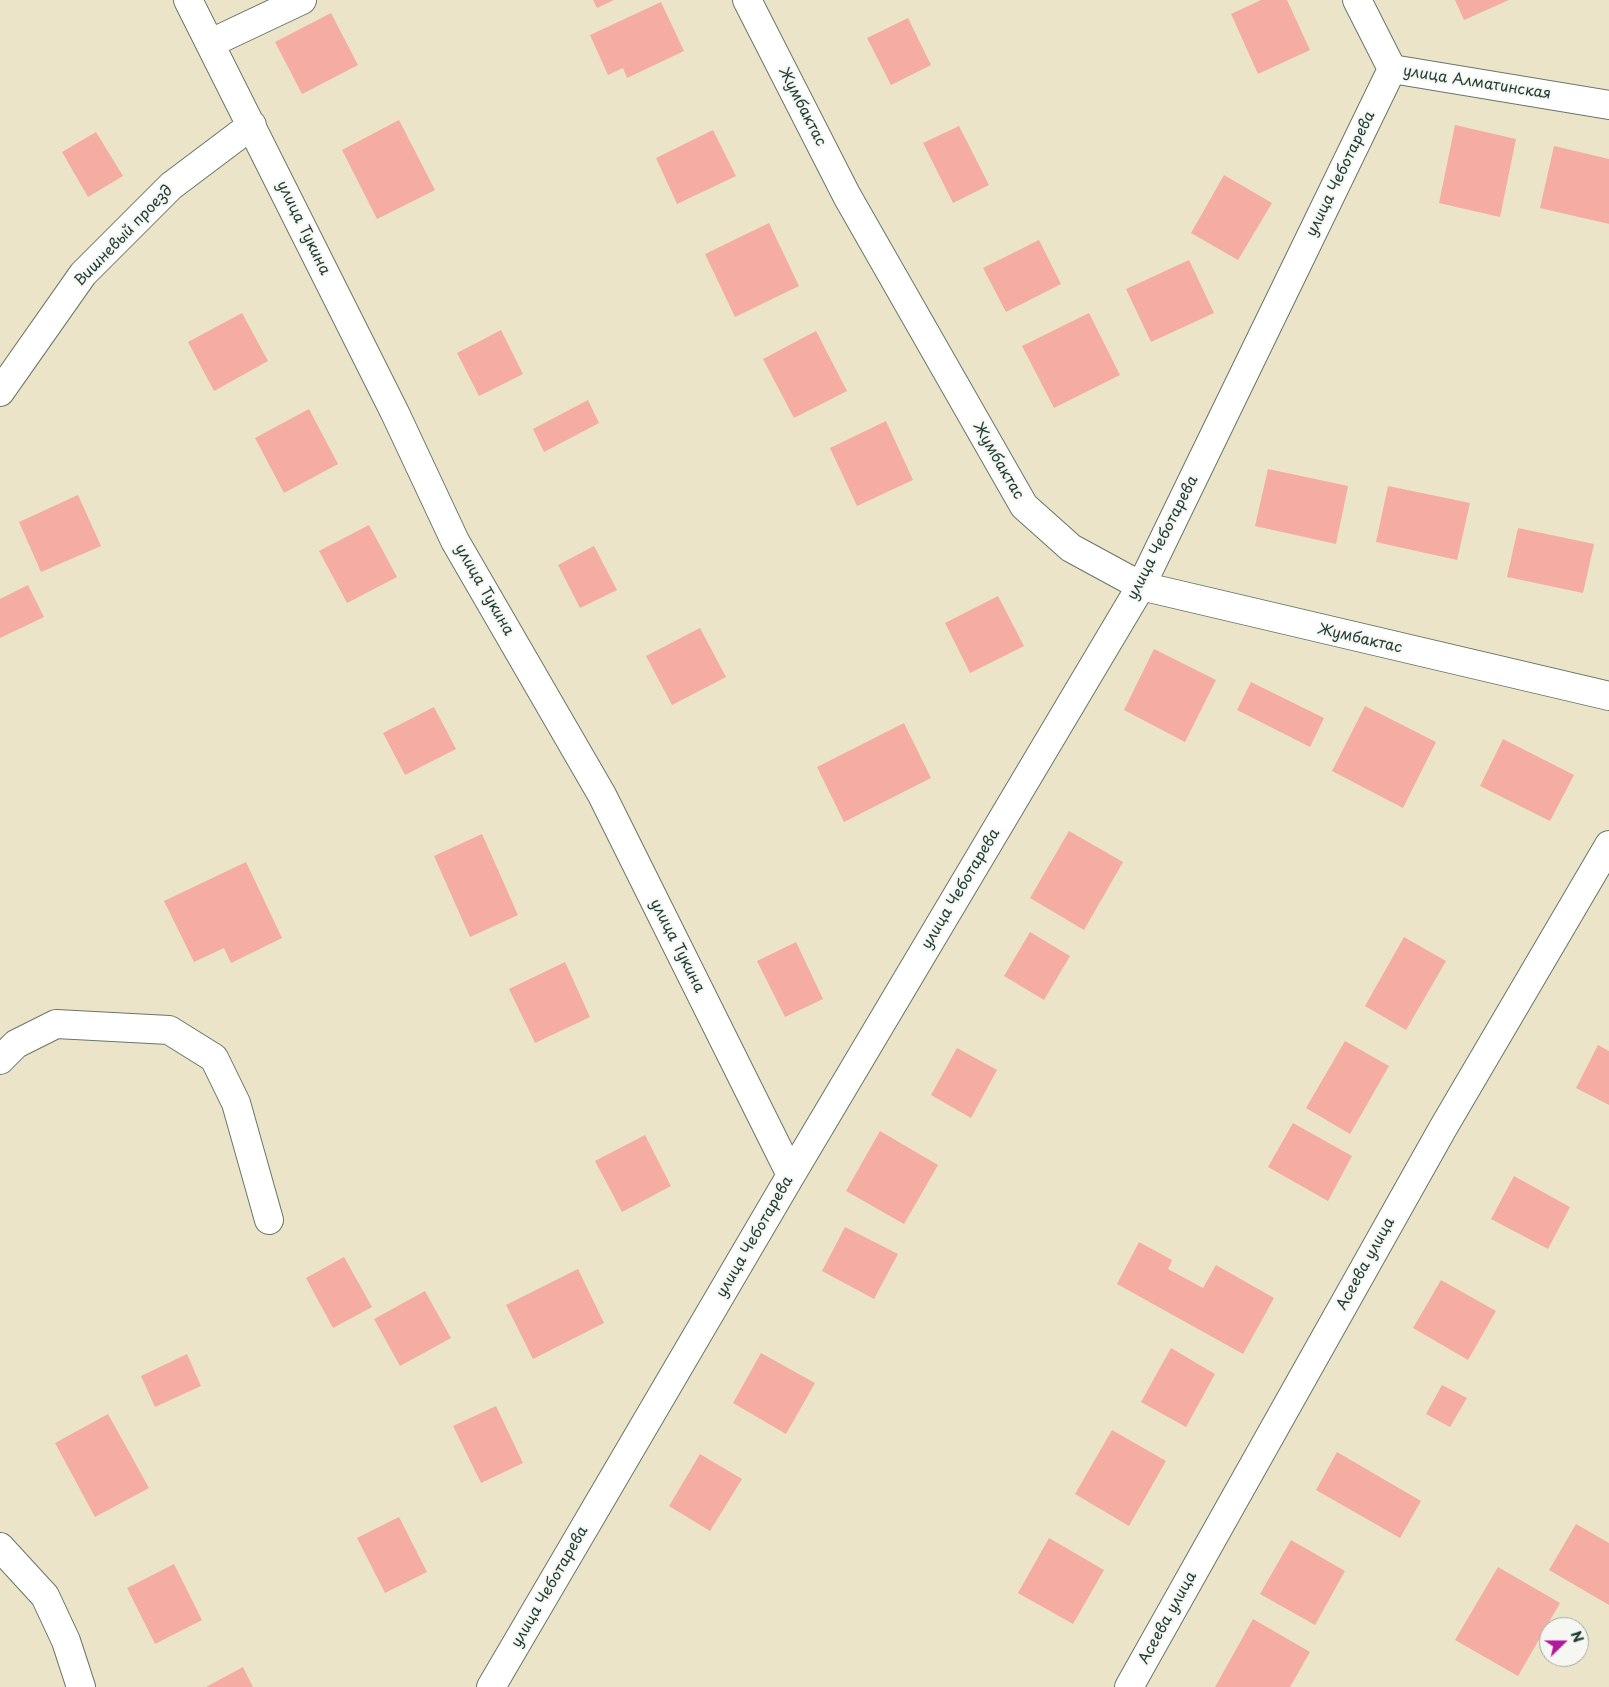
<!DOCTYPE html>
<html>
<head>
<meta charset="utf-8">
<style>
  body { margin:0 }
  #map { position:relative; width:1609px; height:1687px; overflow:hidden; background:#ece4c8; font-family:"Playpen Sans",sans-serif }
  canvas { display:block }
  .north { position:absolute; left:1539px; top:1617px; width:50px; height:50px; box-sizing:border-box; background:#f6f6f2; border:1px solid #a0aca6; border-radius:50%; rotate:68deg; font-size:14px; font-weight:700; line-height:20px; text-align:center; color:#1f3d34 }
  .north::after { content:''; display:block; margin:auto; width:18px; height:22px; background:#b5179e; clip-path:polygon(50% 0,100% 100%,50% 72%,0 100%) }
</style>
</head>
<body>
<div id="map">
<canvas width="1609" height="1687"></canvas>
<div class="north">N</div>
</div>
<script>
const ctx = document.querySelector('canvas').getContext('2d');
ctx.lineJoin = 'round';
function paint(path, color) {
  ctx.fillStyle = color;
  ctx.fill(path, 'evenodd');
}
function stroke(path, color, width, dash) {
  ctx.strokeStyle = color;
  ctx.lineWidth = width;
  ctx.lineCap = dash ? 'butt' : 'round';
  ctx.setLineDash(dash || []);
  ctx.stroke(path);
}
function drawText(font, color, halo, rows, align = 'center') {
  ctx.font = font + ' "Playpen Sans",sans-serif';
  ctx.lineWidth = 4;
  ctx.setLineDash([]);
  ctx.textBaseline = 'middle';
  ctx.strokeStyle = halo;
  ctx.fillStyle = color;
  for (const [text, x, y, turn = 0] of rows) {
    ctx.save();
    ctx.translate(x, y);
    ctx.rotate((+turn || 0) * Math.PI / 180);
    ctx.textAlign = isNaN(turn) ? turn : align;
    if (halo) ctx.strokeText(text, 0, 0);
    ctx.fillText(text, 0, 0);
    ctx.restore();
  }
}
paint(new Path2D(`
  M 593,0 L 614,0 L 597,8 Z
  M 1261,0 L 1287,0 L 1310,50 L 1258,74 L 1231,14 Z
  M 1455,0 L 1509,0 L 1464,20 Z
  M 661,2 L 684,51 L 627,78 L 623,68 L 608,75 L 590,35 Z
  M 331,13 L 358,65 L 302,94 L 275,42 Z
  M 908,18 L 931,65 L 891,85 L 867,38 Z
  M 399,120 L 435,190 L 377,219 L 342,150 Z
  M 1455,125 L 1516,139 L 1500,217 L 1439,203 Z
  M 959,126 L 989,185 L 953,203 L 923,143 Z
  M 713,130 L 736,176 L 677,204 L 656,158 Z
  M 96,132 L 123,176 L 88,197 L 62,152 Z
  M 1554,146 L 1609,159 L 1609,224 L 1540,208 Z
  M 1224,175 L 1272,203 L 1238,260 L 1191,233 Z
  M 769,223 L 799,286 L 735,317 L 705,254 Z
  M 1039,240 L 1061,284 L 1006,312 L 983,268 Z
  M 1189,260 L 1214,313 L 1151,342 L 1126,289 Z
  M 242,313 L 268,361 L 214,391 L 188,342 Z
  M 1089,313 L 1120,375 L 1054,408 L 1022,346 Z
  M 501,330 L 523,374 L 479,396 L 457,353 Z
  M 816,331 L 847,391 L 794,418 L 763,359 Z
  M 588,400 L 599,423 L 544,452 L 533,429 Z
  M 309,409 L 338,464 L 284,493 L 255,438 Z
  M 886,421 L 913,480 L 857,506 L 830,448 Z
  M 1268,469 L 1348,486 L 1336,544 L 1255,526 Z
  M 1388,486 L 1470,503 L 1457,560 L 1376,542 Z
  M 78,495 L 101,546 L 41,572 L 19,522 Z
  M 369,525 L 397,577 L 347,603 L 319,551 Z
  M 1518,528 L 1594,544 L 1583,593 L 1507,577 Z
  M 594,546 L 617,590 L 580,608 L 558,565 Z
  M 28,585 L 44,617 L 0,638 L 0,599 Z
  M 998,596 L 1024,646 L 970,673 L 945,623 Z
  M 700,628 L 726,677 L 672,705 L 646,656 Z
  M 1154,649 L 1216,680 L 1185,742 L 1124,710 Z
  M 1251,682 L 1324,718 L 1310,747 L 1237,710 Z
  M 1365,706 L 1436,742 L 1403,808 L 1332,771 Z
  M 434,707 L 456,749 L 405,775 L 383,733 Z
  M 904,723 L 931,778 L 844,822 L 817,767 Z
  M 1503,739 L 1574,775 L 1550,821 L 1480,786 Z
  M 1069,831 L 1123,862 L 1084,930 L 1030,898 Z
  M 482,834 L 518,915 L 470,937 L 434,856 Z
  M 246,862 L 282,938 L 231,963 L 224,948 L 194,962 L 164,901 Z
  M 1030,932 L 1070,956 L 1044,1000 L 1004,976 Z
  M 1404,937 L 1446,961 L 1406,1030 L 1365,1006 Z
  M 796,942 L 823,999 L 785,1017 L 757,961 Z
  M 565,962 L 590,1017 L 535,1043 L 509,989 Z
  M 1345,1041 L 1389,1066 L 1350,1134 L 1306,1108 Z
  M 1598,1045 L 1609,1051 L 1609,1105 L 1576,1088 Z
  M 957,1048 L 997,1070 L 971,1118 L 931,1095 Z
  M 1293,1123 L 1352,1156 L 1328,1201 L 1268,1167 Z
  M 880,1131 L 938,1165 L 904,1224 L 846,1191 Z
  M 645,1135 L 671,1186 L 622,1212 L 595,1161 Z
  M 1514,1176 L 1570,1207 L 1548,1249 L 1491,1219 Z
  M 845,1227 L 898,1254 L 874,1299 L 822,1271 Z
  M 1139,1242 L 1172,1260 L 1168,1269 L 1203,1288 L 1216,1265 L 1274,1298 L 1243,1354 L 1117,1284 Z
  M 344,1257 L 372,1307 L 333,1328 L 306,1278 Z
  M 578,1269 L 604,1323 L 533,1359 L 506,1305 Z
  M 1441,1280 L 1496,1311 L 1468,1360 L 1413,1328 Z
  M 425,1291 L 451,1338 L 400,1366 L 374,1319 Z
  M 1171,1348 L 1215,1374 L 1186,1427 L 1141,1402 Z
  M 761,1353 L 815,1383 L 786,1434 L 733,1403 Z
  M 187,1354 L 201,1386 L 155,1407 L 141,1376 Z
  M 1442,1385 L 1467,1398 L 1450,1427 L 1426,1414 Z
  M 496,1406 L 523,1463 L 481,1483 L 453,1426 Z
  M 108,1414 L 149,1488 L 95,1517 L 55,1443 Z
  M 1112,1430 L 1166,1461 L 1129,1526 L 1075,1494 Z
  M 1337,1452 L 1421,1501 L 1400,1538 L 1316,1490 Z
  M 700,1454 L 742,1479 L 710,1531 L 669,1506 Z
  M 399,1517 L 427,1572 L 385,1593 L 357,1538 Z
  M 1576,1524 L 1609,1543 L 1609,1605 L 1549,1570 Z
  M 1049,1538 L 1104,1570 L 1073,1624 L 1018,1593 Z
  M 1291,1540 L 1345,1571 L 1315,1625 L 1260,1594 Z
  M 174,1564 L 202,1620 L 155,1644 L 127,1588 Z
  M 1498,1567 L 1560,1603 L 1518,1676 L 1455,1640 Z
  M 1253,1619 L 1310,1652 L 1290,1687 L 1215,1687 Z
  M 243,1667 L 253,1687 L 206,1687 Z`), '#f5ada3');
const minor = new Path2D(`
  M 188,0 L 395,413 L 455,541 L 602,795 L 791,1175
  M 747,0 L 847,196 L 1024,506 L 1071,548 L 1141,586 L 1609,696
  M 1357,0 L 1392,69 L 1609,105
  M 211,43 L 302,0
  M 0,392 L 83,274 L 171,186 L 252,125
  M 0,1060 L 16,1044 L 56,1024 L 169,1030 L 214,1058 L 236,1103 L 269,1220
  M 0,1547 L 45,1596 L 66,1641 L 81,1687
  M 491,1687 L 791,1175 L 1141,586 L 1392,69
  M 1129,1687 L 1443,1128 L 1609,845`);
stroke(minor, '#677768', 30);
stroke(minor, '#fff', 28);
drawText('15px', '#1f3d34', '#f6f6f2', [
  ["улица Алматинская",1477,83,9],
  ["Жумбактас",802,107,63],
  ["улица Чеботарева",1341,174,-64],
  ["улица Тукина",303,228,64],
  ["Вишневый проезд",124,236,-46],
  ["Жумбактас",998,461,60],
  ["улица Чеботарева",1163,538,-63],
  ["улица Тукина",484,590,60],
  ["Жумбактас",1360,639,13],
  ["улица Чеботарева",961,889,-59],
  ["улица Тукина",677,946,63],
  ["улица Чеботарева",755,1237,-60],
  ["Асеева улица",1366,1264,-61],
  ["улица Чеботарева",550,1587,-60],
  ["Асеева улица",1168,1618,-61]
]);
</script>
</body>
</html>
